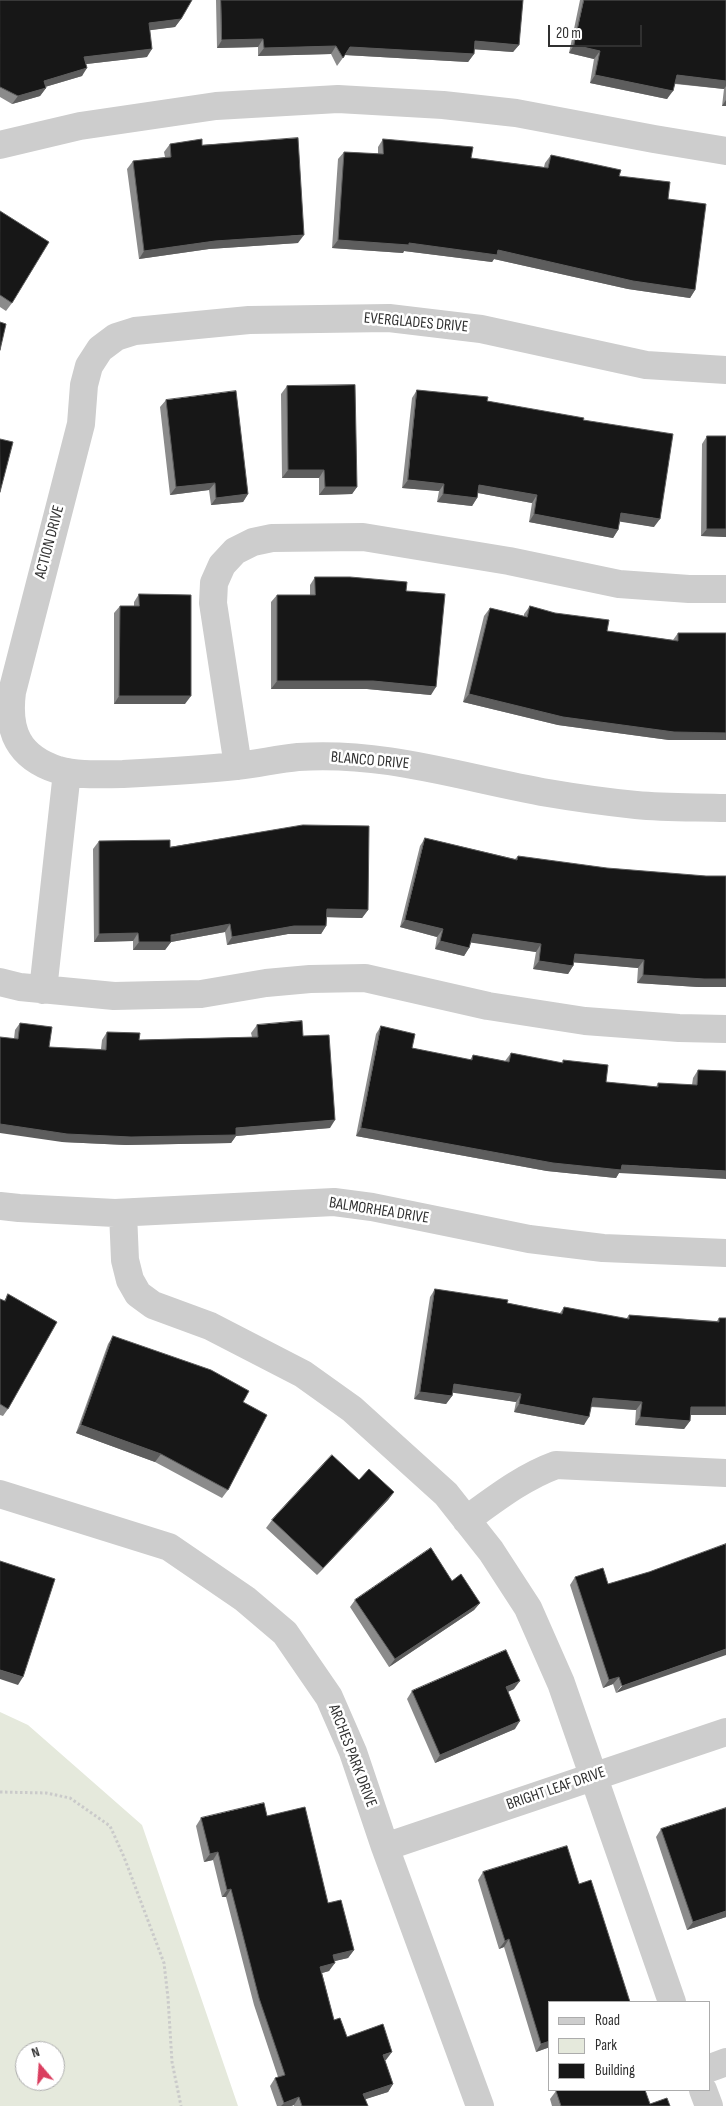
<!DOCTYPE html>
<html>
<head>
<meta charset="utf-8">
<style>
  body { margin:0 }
  #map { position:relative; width:726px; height:2106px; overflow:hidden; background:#fff; font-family:"Sofia Sans Condensed",sans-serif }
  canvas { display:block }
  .legend { position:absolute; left:548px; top:2001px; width:162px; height:90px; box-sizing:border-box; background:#fff; border:1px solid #acacac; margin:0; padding:6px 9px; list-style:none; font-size:15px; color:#303030 }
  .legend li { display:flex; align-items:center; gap:10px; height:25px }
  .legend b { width:25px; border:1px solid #acacac }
  .north { position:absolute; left:15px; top:2041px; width:50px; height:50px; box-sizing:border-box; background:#fff; border:1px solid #acacac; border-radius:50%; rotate:342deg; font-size:14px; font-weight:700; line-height:20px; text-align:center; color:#303030 }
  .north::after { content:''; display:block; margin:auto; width:18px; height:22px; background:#da3f60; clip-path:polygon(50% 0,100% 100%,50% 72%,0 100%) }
  .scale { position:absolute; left:548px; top:25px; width:94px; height:22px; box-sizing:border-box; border:2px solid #303030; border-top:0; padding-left:6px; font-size:15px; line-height:18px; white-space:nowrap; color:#303030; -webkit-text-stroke:4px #fff; paint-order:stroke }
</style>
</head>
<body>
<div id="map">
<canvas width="726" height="2106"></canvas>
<ul class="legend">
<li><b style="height:6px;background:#cdcdcd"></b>Road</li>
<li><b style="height:14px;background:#e5e9dc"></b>Park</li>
<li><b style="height:14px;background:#171717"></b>Building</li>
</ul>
<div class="north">N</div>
<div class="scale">20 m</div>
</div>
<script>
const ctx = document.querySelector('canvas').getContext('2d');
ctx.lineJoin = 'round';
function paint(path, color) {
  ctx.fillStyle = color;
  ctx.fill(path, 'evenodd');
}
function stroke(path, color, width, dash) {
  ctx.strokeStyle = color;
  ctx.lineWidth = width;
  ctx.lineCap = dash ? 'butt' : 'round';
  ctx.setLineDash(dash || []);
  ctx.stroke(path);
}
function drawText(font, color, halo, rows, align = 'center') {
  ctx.font = font + ' "Sofia Sans Condensed",sans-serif';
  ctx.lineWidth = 5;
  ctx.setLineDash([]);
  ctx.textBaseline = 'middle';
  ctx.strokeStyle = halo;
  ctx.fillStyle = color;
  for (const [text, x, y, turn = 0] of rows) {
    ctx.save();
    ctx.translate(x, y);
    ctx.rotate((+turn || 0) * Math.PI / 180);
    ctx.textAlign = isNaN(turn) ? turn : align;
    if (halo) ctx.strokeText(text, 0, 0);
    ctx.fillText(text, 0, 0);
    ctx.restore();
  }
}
paint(new Path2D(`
  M 0,1712 L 28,1725 L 142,1825 L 238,2106 L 0,2106 ZM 25,2051 L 55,2051 L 55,2081 L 25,2081 Z`), '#e5e9dc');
stroke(new Path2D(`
  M 0,1792 L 46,1793 L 70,1798 L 110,1826 L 124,1857 L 164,1963 L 168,1998 L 172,2062 L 181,2106`), '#cacaca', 3, [2.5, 2.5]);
stroke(new Path2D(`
  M 0,145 L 80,126 L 216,106 L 338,99 L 443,105 L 516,113 L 654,139 L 726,151
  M 726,370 L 646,365 L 481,329 L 389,318 L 249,320 L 135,331 L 116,337 L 100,349 L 89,366 L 84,385 L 81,424 L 12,692 C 7,731 18,757 58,770 C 78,776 103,774 123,774 C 161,772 199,770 236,766 C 257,764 277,759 298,757 C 386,751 463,778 548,793 C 577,798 607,802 636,805 C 666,808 696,807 726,808
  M 238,766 L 213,603 L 214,583 L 222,565 L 235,551 L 253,542 L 272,538 L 363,537 L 509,561 L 619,584 L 689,589 L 726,589
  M 0,982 L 20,987 L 114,996 L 201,994 L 266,983 L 310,979 L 365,978 L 488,1006 L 585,1021 L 679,1028 L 726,1029
  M 43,990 L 67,772
  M 0,1206 L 19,1208 L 115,1213 L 334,1202 L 372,1207 L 529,1239 L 603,1248 L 726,1253
  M 123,1213 L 125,1260 L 130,1280 L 138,1294 L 153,1305 L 210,1326 L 303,1374 L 352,1409 L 446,1494 L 491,1551 L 528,1608 L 561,1683 L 672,2002
  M 0,1494 L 169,1547 L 245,1599 L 285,1633 L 329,1697 L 353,1752 L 385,1847 L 480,2106
  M 466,1520 C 495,1499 523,1477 556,1465 L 726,1473
  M 385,1847 L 726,1732
  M 710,2068 L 726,2062
  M 703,2090 L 709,2106`), '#cdcdcd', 28);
paint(new Path2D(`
  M 0,0 L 181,19 L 175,27 L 150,30 L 147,57 L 86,64 L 82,76 L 45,87 L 46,88 L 40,96 L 12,104 L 0,97 Z
  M 216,0 L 523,0 L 519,45 L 513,52 L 474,49 L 474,54 L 468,62 L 345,55 L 337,66 L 331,54 L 258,56 L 258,47 L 217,48 Z
  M 580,0 L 726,0 L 726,106 L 722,106 L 724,89 L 675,84 L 667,99 L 590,83 L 594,59 L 569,53 Z
  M 383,139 L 471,158 L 544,167 L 545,163 L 551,155 L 619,176 L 668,199 L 695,290 L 690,298 L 628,289 L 494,259 L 492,262 L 404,251 L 403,253 L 332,248 L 338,159 L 344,152 L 378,154 L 378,147 Z
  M 170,144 L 202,145 L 298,243 L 209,249 L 139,259 L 127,169 L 133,161 L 165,157 L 164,152 Z
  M 0,211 L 12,303 L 6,311 L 0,307 Z
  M 287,386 L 357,487 L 352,494 L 319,495 L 319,478 L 282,478 L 281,394 Z
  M 417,390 L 487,401 L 583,420 L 654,527 L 620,521 L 618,530 L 613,538 L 529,522 L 532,503 L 478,493 L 477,498 L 472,506 L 437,502 L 439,491 L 402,488 L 412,398 Z
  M 166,400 L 248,494 L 243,502 L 211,505 L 209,490 L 170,495 L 160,407 Z
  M 707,436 L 726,537 L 701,536 L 702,444 Z
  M 315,577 L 406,591 L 431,695 L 367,689 L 271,689 L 271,602 L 277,595 L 310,595 L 310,585 Z
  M 139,594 L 185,704 L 114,704 L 114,613 L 120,606 L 134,606 L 134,602 Z
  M 530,606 L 607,631 L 673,640 L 678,633 L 726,633 L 669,740 L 558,725 L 463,702 L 484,616 L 490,608 L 524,616 L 524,614 Z
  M 425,838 L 515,859 L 518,856 L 698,987 L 637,983 L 638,968 L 574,962 L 573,966 L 568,974 L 533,969 L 536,952 L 471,942 L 469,948 L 464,956 L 435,949 L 437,937 L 400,927 L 420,846 Z
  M 99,841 L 170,847 L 368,910 L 362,918 L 327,917 L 326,926 L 321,934 L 288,934 L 227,945 L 225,932 L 171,942 L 165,950 L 133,950 L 133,941 L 94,942 L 93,849 Z
  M 20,1023 L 49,1047 L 101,1049 L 102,1040 L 107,1032 L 139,1040 L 252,1037 L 251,1033 L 257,1025 L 303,1036 L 330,1128 L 236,1136 L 231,1143 L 126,1145 L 62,1142 L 14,1039 L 15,1030 Z
  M 381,1026 L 412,1048 L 470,1060 L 473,1055 L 505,1061 L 511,1053 L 562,1063 L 563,1060 L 606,1082 L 656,1087 L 658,1083 L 692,1085 L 693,1078 L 698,1070 L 726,1071 L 619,1173 L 616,1178 L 547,1171 L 356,1136 L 376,1034 Z
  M 435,1289 L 560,1313 L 564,1307 L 626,1319 L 629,1315 L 717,1321 L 719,1318 L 726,1318 L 726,1415 L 690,1415 L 690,1421 L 684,1429 L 635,1425 L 636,1410 L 591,1407 L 584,1425 L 514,1412 L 516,1402 L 453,1392 L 452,1396 L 446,1404 L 414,1399 L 430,1297 Z
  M 8,1294 L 8,1409 L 3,1416 L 0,1415 L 0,1299 L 4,1301 Z
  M 113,1336 L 243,1402 L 228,1490 L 222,1498 L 155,1462 L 76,1433 L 108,1344 Z
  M 359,1480 L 394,1492 L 388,1500 L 317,1575 L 266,1528 L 272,1520 Z
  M 726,1544 L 616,1693 L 613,1684 L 603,1688 L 570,1585 L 575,1577 L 608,1584 L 649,1572 Z
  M 452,1581 L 480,1603 L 474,1610 L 389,1667 L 350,1607 L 355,1600 Z
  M 514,1689 L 508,1692 L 515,1729 L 435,1763 L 407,1699 L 412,1691 Z
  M 726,1808 L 726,1917 L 687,1930 L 656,1837 L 661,1829 Z
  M 267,1816 L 328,1903 L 354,1950 L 348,1958 L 334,1961 L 329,1971 L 322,1973 L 334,2020 L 347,2037 L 386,2060 L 385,2060 L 393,2084 L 388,2092 L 365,2099 L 368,2106 L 294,2106 L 294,2105 L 291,2106 L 277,2106 L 270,2086 L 275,2078 L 278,2077 L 254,2005 L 226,1897 L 222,1897 L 213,1860 L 204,1862 L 196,1826 L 201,1818 Z
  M 567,1846 L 550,2047 L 536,2052 L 504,1947 L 499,1949 L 478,1880 L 483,1872 Z
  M 556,2091 L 650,2104 L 670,2106 L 552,2106 L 550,2099 Z`), '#8b8b8b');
paint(new Path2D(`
  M 181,19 L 175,27 L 144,31 L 149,23 Z
  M 263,39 L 258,47 L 217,48 L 222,40 Z
  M 475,41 L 519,45 L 513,52 L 470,49 Z
  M 574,45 L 600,51 L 594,59 L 569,53 Z
  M 336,46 L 331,54 L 258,56 L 264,48 Z
  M 350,47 L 474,54 L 468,62 L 345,55 Z
  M 152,49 L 147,57 L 78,65 L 84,57 Z
  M 87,68 L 82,76 L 38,89 L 44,81 Z
  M 595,75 L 673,91 L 667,99 L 590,83 Z
  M 677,75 L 726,81 L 726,86 L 724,89 L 671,83 Z
  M 46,88 L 40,96 L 12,104 L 18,96 Z
  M 726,100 L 726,106 L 722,106 Z
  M 304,235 L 298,243 L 209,249 L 139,259 L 144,251 L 215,241 Z
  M 338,240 L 409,243 L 498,250 L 695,290 L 690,298 L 628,289 L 494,259 L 492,262 L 404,251 L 403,253 L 332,248 Z
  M 288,470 L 324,470 L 319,478 L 282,478 Z
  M 408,480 L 444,484 L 439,491 L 402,488 Z
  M 215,483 L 209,490 L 170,495 L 176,487 Z
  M 479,485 L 537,495 L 532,503 L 473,492 Z
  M 325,487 L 357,487 L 352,494 L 319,495 Z
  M 248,494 L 243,502 L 211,505 L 216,498 Z
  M 443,494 L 477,498 L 472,506 L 437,502 Z
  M 621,513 L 660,519 L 654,527 L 616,521 Z
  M 534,514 L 618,530 L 613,538 L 529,522 Z
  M 707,529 L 726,529 L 726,537 L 701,536 Z
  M 277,681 L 373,681 L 436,687 L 431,695 L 367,689 L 271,689 Z
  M 469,694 L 726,733 L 726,740 L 669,740 L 558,725 L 463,702 Z
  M 119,696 L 191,696 L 185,704 L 114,704 Z
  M 327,909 L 368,910 L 362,918 L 321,917 Z
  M 405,920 L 443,929 L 437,937 L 400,927 Z
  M 230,924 L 225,932 L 171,942 L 165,950 L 133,950 L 139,942 Z
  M 294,926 L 326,926 L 321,934 L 288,934 L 227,945 L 232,937 Z
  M 138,933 L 133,941 L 94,942 L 99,934 Z
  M 473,934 L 541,944 L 536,952 L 467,942 Z
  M 440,941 L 469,948 L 464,956 L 435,949 Z
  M 575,954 L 644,960 L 638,968 L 569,962 Z
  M 539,961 L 573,966 L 568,974 L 533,969 Z
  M 643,975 L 726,979 L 726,987 L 698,987 L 637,983 Z
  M 335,1120 L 330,1128 L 236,1136 L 231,1143 L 126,1145 L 62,1142 L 0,1133 L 0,1124 L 236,1128 Z
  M 361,1128 L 622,1165 L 726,1171 L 726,1179 L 619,1173 L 616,1178 L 547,1171 L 356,1136 Z
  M 454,1384 L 521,1394 L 516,1402 L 448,1392 Z
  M 420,1392 L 452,1396 L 446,1404 L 414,1399 Z
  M 593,1398 L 642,1402 L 636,1410 L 587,1406 Z
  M 519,1404 L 589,1417 L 584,1425 L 514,1412 Z
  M 691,1407 L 726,1407 L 726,1415 L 685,1415 Z
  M 640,1417 L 690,1421 L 684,1429 L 635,1425 Z
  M 81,1425 L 161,1454 L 155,1462 L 76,1433 Z
  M 394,1492 L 388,1500 L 317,1575 L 323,1568 Z
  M 480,1603 L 474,1610 L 389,1667 L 395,1659 Z
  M 726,1649 L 726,1655 L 616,1693 L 622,1686 Z
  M 0,1670 L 23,1677 L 18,1685 L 0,1679 Z
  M 619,1677 L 613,1684 L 603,1688 L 609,1680 Z
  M 520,1681 L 514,1689 L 500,1695 L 506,1687 Z
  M 520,1721 L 515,1729 L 435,1763 L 440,1755 Z
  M 218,1852 L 213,1860 L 204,1862 L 210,1854 Z
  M 231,1889 L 226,1897 L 222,1897 L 227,1890 Z
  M 726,1911 L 726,1917 L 687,1930 L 693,1922 Z
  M 509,1939 L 504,1947 L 499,1949 L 505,1941 Z
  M 354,1950 L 348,1958 L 327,1963 L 333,1955 Z
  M 335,1963 L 329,1971 L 315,1975 L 320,1967 Z
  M 550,2041 L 550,2047 L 536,2052 L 541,2044 Z
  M 392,2052 L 386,2060 L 378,2062 L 383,2055 Z
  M 393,2084 L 388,2092 L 357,2102 L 363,2094 Z
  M 299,2097 L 294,2105 L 291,2106 L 281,2106 L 284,2103 Z`), '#5d5d5d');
const building = new Path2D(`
  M 0,0 L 192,0 L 181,19 L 149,23 L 152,49 L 84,57 L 87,68 L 44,81 L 46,88 L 18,96 L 0,87 Z
  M 221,0 L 523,0 L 519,45 L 475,41 L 474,54 L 350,47 L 343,58 L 336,46 L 264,48 L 263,39 L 222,40 Z
  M 584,0 L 726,0 L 726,81 L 677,75 L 673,91 L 595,75 L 600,51 L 574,45 Z
  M 298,138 L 304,235 L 215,241 L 144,251 L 133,161 L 171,157 L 170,144 L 202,139 L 202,145 Z
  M 383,139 L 473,147 L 471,158 L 548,168 L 551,155 L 621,170 L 619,176 L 670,182 L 668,199 L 706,204 L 695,290 L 633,281 L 498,250 L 497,255 L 409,243 L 409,245 L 338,240 L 344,152 L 383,154 Z
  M 0,211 L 49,242 L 12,303 L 0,295 Z
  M 0,322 L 6,324 L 0,350 Z
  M 355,385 L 357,487 L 325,487 L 324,470 L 288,470 L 287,386 Z
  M 417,390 L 488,397 L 487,401 L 584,418 L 583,420 L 673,434 L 660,519 L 621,513 L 618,530 L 534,514 L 537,495 L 479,485 L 477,498 L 443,494 L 444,484 L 408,480 Z
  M 236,391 L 248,494 L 216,498 L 215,483 L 176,487 L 166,400 Z
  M 707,436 L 726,436 L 726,529 L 707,529 Z
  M 0,439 L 13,442 L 0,492 Z
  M 315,577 L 350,577 L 407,582 L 406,591 L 445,594 L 436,687 L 373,681 L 277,681 L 277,595 L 315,595 Z
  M 139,594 L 191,595 L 191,696 L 119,696 L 120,606 L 139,606 Z
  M 530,606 L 555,613 L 609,620 L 607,631 L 678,641 L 678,633 L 726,633 L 726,733 L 674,732 L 563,717 L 469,694 L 490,608 L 527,617 Z
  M 303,825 L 369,826 L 368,910 L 327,909 L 326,926 L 294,926 L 232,937 L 230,924 L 171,935 L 171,942 L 139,942 L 138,933 L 99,934 L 99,841 L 170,840 L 170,847 Z
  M 425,838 L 517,860 L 518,856 L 607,868 L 706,876 L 726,876 L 726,979 L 704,979 L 643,975 L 644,960 L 575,954 L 573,966 L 539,961 L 541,944 L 473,934 L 469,948 L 440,941 L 443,929 L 405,920 Z
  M 302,1021 L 303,1036 L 329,1035 L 335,1120 L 236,1128 L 236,1135 L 131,1137 L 67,1134 L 0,1124 L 0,1037 L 18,1039 L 20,1023 L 52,1027 L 49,1047 L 106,1050 L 107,1032 L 140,1033 L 139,1040 L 258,1037 L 257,1025 Z
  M 381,1026 L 415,1034 L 412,1048 L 472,1060 L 473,1055 L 509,1062 L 511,1053 L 563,1063 L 563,1060 L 608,1065 L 606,1082 L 658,1087 L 658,1083 L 697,1085 L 698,1070 L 726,1071 L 726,1171 L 622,1165 L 621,1170 L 553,1163 L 361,1128 Z
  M 435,1289 L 508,1300 L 507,1303 L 562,1314 L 564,1307 L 629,1319 L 629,1315 L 719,1322 L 719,1318 L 726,1318 L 726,1407 L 691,1407 L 690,1421 L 640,1417 L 642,1402 L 593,1398 L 589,1417 L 519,1404 L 521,1394 L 454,1384 L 452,1396 L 420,1392 Z
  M 8,1294 L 57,1322 L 8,1409 L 0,1404 L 0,1299 L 5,1301 Z
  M 113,1336 L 211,1370 L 249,1391 L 243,1402 L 267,1415 L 228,1490 L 161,1454 L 81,1425 Z
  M 332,1455 L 359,1480 L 369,1469 L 394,1492 L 323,1568 L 272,1520 Z
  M 726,1544 L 726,1649 L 622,1686 L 619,1677 L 609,1680 L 575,1577 L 603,1568 L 608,1584 L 649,1572 Z
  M 431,1548 L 452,1581 L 461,1574 L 480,1603 L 395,1659 L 355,1600 Z
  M 0,1561 L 55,1579 L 23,1677 L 0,1670 Z
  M 506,1650 L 520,1681 L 506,1687 L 520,1721 L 440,1755 L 412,1691 Z
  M 264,1803 L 267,1816 L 305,1807 L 328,1903 L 341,1900 L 354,1950 L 333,1955 L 335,1963 L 320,1967 L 334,2020 L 340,2018 L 347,2037 L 383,2024 L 392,2052 L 383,2055 L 393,2084 L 363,2094 L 368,2106 L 302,2106 L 299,2097 L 284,2103 L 275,2078 L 285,2075 L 259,1998 L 231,1889 L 227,1890 L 218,1852 L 210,1854 L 201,1818 Z
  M 726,1808 L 726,1911 L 693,1922 L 661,1829 Z
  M 567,1846 L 579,1884 L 591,1880 L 630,2002 L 550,2002 L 550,2041 L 541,2044 L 509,1939 L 505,1941 L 483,1872 Z
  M 561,2090 L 645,2090 L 650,2104 L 667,2098 L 670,2106 L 561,2106 L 556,2091 Z`);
paint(building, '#171717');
stroke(building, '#5d5d5d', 1);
drawText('16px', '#303030', '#fff', [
  ["EVERGLADES DRIVE",416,323,5],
  ["ACTION DRIVE",50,542,-75],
  ["BLANCO DRIVE",370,761,5],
  ["BALMORHEA DRIVE",379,1211,9],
  ["ARCHES PARK DRIVE",352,1756,69],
  ["BRIGHT LEAF DRIVE",556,1789,-19]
]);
</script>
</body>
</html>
